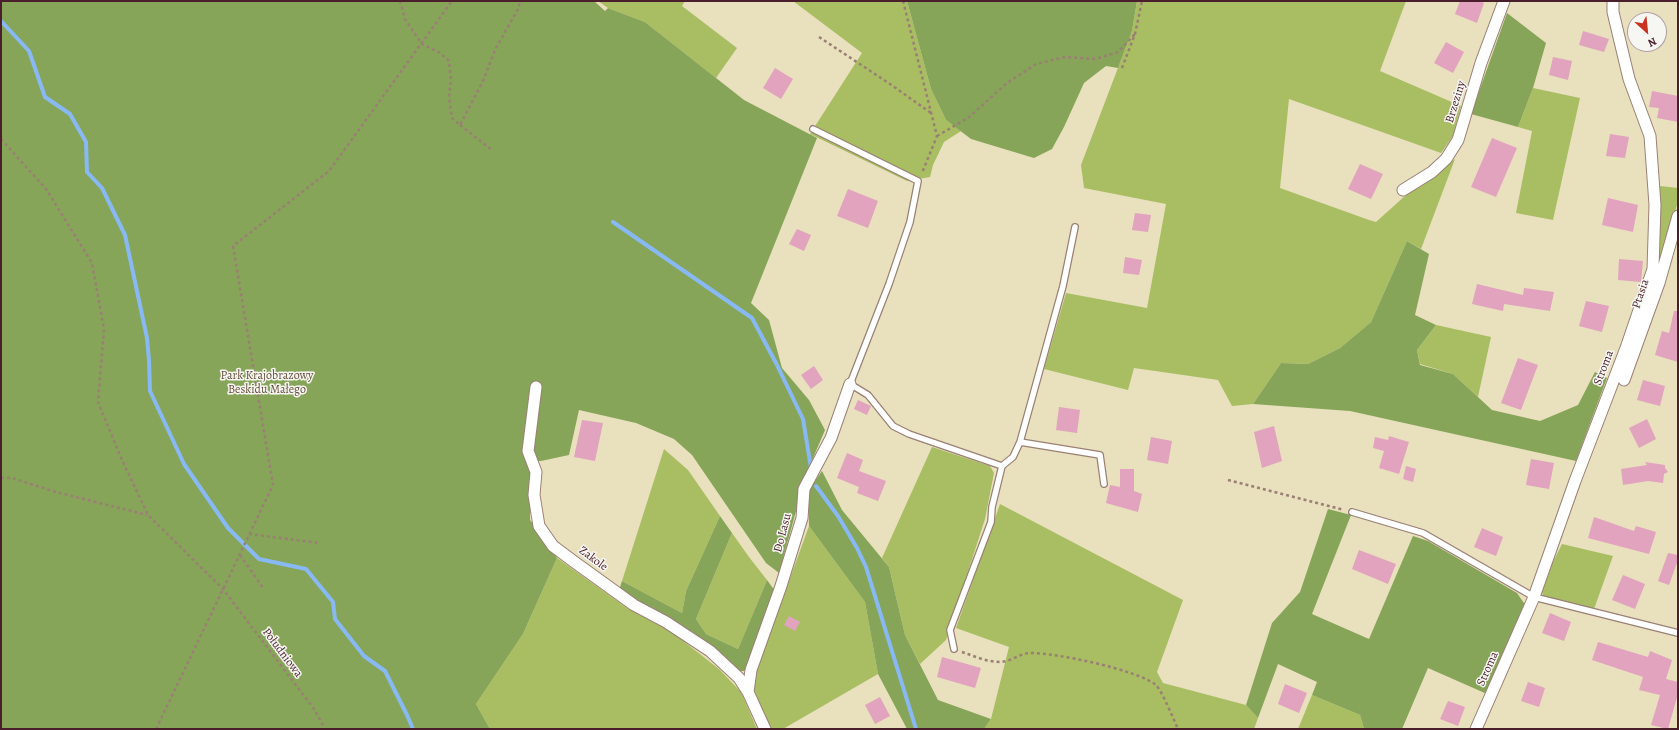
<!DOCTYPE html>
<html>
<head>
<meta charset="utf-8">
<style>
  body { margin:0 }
  #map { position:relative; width:1679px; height:730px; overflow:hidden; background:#e9e0be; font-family:Alegreya,serif }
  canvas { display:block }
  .frame { position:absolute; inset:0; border:2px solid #4a1f2b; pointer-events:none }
  .north { position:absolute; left:1627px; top:12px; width:40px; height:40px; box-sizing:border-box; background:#f6f6f2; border:1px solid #b1a0a2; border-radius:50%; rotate:153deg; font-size:11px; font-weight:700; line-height:16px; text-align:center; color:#4a1f2b }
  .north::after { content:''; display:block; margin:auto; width:14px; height:18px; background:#c8321e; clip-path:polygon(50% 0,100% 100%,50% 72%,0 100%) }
</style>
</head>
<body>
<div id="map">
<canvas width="1679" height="730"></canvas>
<div class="frame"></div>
<div class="north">N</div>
</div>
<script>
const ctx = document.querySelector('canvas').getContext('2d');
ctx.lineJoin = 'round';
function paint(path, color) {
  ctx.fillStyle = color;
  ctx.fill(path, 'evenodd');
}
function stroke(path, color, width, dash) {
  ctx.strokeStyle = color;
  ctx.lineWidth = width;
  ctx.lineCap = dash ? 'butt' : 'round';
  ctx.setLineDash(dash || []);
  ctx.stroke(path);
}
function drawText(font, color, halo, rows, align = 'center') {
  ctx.font = font + ' Alegreya,serif';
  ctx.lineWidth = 3;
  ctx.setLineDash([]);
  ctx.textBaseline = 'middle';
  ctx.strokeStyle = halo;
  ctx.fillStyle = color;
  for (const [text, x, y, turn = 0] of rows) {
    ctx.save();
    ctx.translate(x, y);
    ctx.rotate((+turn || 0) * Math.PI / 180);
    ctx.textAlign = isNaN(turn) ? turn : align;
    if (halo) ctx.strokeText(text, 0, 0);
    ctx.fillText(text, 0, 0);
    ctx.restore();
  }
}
paint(new Path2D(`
  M 598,1 L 685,1 L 682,6 L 737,48 L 716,78 L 645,22 L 608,8 Z
  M 793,1 L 907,1 L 931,89 L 946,120 L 961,131 L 944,142 L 933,165 L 930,177 L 907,181 L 810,134 L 862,53 Z
  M 1137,1 L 1406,1 L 1380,71 L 1461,106 L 1453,136 L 1441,153 L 1289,99 L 1280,188 L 1369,220 L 1376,222 L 1406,195 L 1455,159 L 1421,249 L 1407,241 L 1371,322 L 1340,348 L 1308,364 L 1281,363 L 1253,404 L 1232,406 L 1218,380 L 1134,368 L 1128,390 L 1044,369 L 1066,293 L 1147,308 L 1166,204 L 1084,188 L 1081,165 L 1132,31 Z
  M 1533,88 L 1580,98 L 1553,220 L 1516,213 L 1532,131 L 1518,127 Z
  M 1660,186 L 1678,188 L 1678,201 L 1663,255 L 1659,255 Z
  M 1436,325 L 1491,337 L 1478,397 L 1453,374 L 1420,364 L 1417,350 Z
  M 932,447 L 990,466 L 994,473 L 985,519 L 946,640 L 920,664 L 905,635 L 889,567 L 882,558 Z
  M 664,449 L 688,470 L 720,516 L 686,591 L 682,613 L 622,581 Z
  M 1000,504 L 1183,600 L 1157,672 L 1163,683 L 1246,705 L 1258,718 L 1254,729 L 984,729 L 991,719 L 1009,647 L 956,628 Z
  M 809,526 L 865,602 L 878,674 L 783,729 L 769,729 L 754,689 L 758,666 Z
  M 732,533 L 749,557 L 767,580 L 738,649 L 706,634 L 696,619 Z
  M 1562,544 L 1613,556 L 1594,609 L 1543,596 L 1541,586 Z
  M 557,558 L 627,608 L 673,633 L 719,669 L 741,692 L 757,729 L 490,729 L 476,704 L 523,634 Z
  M 1312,695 L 1360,715 L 1364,729 L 1298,729 Z`), '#a9be62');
paint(new Path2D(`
  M 1,1 L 594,1 L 605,11 L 608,8 L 645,22 L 744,100 L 817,138 L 751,303 L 769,320 L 782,368 L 809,400 L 825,430 L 799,491 L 798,504 L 779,573 L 766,563 L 692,455 L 674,439 L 636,423 L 579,410 L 569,455 L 541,461 L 534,461 L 530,493 L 530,520 L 557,558 L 523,634 L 476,704 L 490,729 L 1,729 Z
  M 907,1 L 1137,1 L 1132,31 L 1118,68 L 1106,66 L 1084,83 L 1064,127 L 1052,149 L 1034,158 L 971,139 L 946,120 L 931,89 Z
  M 1507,13 L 1546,43 L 1533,88 L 1518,127 L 1471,114 Z
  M 1407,241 L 1429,254 L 1415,315 L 1436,325 L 1417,350 L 1420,365 L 1453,374 L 1492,410 L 1540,421 L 1578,405 L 1595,372 L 1607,378 L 1576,461 L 1350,411 L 1253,404 L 1281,363 L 1308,364 L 1340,348 L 1371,322 Z
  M 822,471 L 842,510 L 889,567 L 905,635 L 938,700 L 991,719 L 984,729 L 907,729 L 878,674 L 865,602 L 809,526 L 808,491 Z
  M 1328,509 L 1351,515 L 1312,614 L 1369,639 L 1413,536 L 1428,541 L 1517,593 L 1526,606 L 1487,694 L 1428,668 L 1402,729 L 1364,729 L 1360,715 L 1312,695 L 1317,682 L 1278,664 L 1258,718 L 1246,705 L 1272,623 L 1300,592 Z
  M 720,516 L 732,533 L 696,619 L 706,634 L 738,649 L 767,580 L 775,591 L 746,671 L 739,671 L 619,590 L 622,581 L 682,613 L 686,591 Z`), '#86a558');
stroke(new Path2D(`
  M 1,21 L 29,51 L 45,97 L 70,114 L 86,142 L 87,172 L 102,188 L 125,235 L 147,338 L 149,360 L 150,391 L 184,464 L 228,528 L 259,559 L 306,569 L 333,602 L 335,619 L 364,656 L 385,671 L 407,715 L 413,729
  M 613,222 L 752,318 L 776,363 L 803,419 L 811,468
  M 816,486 L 838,516 L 857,548 L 866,567 L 916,729`), '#88b9f4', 4);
paint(new Path2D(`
  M 1460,1 L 1479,1 L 1484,3 L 1477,23 L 1455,14 Z
  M 1583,31 L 1609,39 L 1604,52 L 1579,45 Z
  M 1446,42 L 1464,52 L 1453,73 L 1434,63 Z
  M 1553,57 L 1572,61 L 1568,80 L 1549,75 Z
  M 775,68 L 793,79 L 781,99 L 763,88 Z
  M 1652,91 L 1678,96 L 1678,122 L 1657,118 L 1659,108 L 1649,107 Z
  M 1610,134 L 1629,137 L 1625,158 L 1606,156 Z
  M 1492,138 L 1517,148 L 1496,197 L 1471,187 Z
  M 1360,164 L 1383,174 L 1371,199 L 1348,189 Z
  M 848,189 L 878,201 L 868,228 L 837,216 Z
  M 1608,198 L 1638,205 L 1633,232 L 1602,225 Z
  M 1135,213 L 1151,215 L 1148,232 L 1132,230 Z
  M 797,229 L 811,235 L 804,251 L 789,244 Z
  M 1125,257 L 1142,260 L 1139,275 L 1123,273 Z
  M 1619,259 L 1643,261 L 1641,282 L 1618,280 Z
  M 1477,284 L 1523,295 L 1524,288 L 1554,292 L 1550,311 L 1504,304 L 1503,311 L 1472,304 Z
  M 1586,301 L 1609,306 L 1602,332 L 1579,326 Z
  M 1674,311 L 1678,311 L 1678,362 L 1655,355 L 1662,331 L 1669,333 Z
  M 1518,358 L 1538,365 L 1521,410 L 1501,403 Z
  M 814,366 L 823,380 L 811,389 L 801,375 Z
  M 1643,380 L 1665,386 L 1660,406 L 1637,400 Z
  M 858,400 L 871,406 L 867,415 L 854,409 Z
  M 1059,407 L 1080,410 L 1077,433 L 1056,430 Z
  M 1647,419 L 1656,439 L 1639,448 L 1629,428 Z
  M 582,420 L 603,423 L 595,461 L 574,457 Z
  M 1274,426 L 1282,461 L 1262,468 L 1254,432 Z
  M 1389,436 L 1409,442 L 1399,474 L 1379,468 L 1384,451 L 1373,448 L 1375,437 L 1388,440 Z
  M 1151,437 L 1172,441 L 1168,464 L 1147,460 Z
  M 847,453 L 863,460 L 859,471 L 886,481 L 878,501 L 857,493 L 859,487 L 837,478 Z
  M 1531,459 L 1554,463 L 1549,489 L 1526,485 Z
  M 1645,462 L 1665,465 L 1665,468 L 1668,472 L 1664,474 L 1663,483 L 1648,481 L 1623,485 L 1621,469 L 1647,465 Z
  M 1406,466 L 1416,469 L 1413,482 L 1403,479 Z
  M 1120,469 L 1134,469 L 1134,491 L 1142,494 L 1138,512 L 1106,503 L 1110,485 L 1120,487 Z
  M 1594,517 L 1634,531 L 1636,526 L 1656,532 L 1649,554 L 1588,538 Z
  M 1482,528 L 1503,537 L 1496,556 L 1474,547 Z
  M 1359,550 L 1396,564 L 1388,584 L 1352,569 Z
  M 1668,553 L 1678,555 L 1678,560 L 1669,585 L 1658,581 Z
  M 1623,575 L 1645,584 L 1635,609 L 1612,600 Z
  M 1550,613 L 1571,622 L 1564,641 L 1542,633 Z
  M 789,616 L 800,622 L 795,631 L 784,625 Z
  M 1598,642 L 1648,657 L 1650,651 L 1672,660 L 1666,679 L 1678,682 L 1678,694 L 1668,729 L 1651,725 L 1660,695 L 1639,690 L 1643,677 L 1592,660 Z
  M 942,657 L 981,668 L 975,688 L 937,677 Z
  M 1528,682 L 1545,688 L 1539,707 L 1521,701 Z
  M 1285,684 L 1307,693 L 1299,713 L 1278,704 Z
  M 880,697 L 890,716 L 875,724 L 865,705 Z
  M 1448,701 L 1465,707 L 1458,726 L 1440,719 Z`), '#e1a3bd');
const service = new Path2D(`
  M 813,129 L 918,181 L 910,222 L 889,284 L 850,384 L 868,395 L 893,426 L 909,434 L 1002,466 L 1013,457 L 1020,442 L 1063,286 L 1075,227
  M 1020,442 L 1100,455 L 1104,484
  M 1352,512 L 1423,533 L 1534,597 L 1678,633
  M 954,649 L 950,630 L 991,522 L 992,507 L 1002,466`);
const minor = new Path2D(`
  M 1403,190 L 1432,172 L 1446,159 L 1458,140 L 1481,63 L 1504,1
  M 1624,380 L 1659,283 L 1678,216
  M 536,387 L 528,451 L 536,472 L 534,495 L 539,526 L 553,546 L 573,561 L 634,605 L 666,622 L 710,651 L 739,678 L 748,692 L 765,729
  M 748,692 L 751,670 L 781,586 L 802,518 L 804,489 L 831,438 L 850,384
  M 1476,729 L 1534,597 L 1575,481 L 1626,348 L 1653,269 L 1655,205 L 1650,136 L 1629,79 L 1613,12 L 1613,1`);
stroke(service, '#9a8074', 8);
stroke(minor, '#9a8074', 13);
stroke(new Path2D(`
  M 400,1 L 405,19 L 422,44 L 440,53 L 449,61 L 451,80 L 449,97 L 452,118 L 460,125 L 483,81 L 496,48 L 518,9 L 520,1
  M 903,1 L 937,136 L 922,173
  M 819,37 L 890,84 L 931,113
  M 1122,68 L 1135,34 L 1142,1
  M 460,125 L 493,151
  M 937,136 L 968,118 L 1007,83 L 1036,64 L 1065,57 L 1095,59 L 1118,52 L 1135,34
  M 1,139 L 46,189 L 92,263 L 104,329 L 98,402 L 122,460 L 148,515 L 223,589 L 314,709 L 325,729
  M 1,478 L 12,478 L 56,492 L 147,515
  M 1228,480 L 1344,510
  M 249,534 L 320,543
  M 240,555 L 264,589
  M 962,652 C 974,656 987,662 1000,662 C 1010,662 1019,654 1029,653 C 1053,652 1138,670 1156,685 C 1162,691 1174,720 1178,729
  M 156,729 L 273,485 L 233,246 L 329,171 L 452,1`), '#9a8074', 2.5, [3, 3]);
stroke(service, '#fff', 5.5);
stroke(minor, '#fff', 11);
drawText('12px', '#4a1f2b', '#f6f6f2', [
  ["Brzeziny",1456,102,-73],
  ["Ptasia",1641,294,-71],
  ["Stroma",1604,368,-69],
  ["Do Lasu",783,533,-75],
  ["Zakole",593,559,36],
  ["Południowa",282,653,53],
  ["Stroma",1488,669,-66]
]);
drawText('12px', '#664f3c', '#f6f6f2', [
  ["Park Krajobrazowy",267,376],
  ["Beskidu Małego",267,390]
]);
</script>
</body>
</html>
